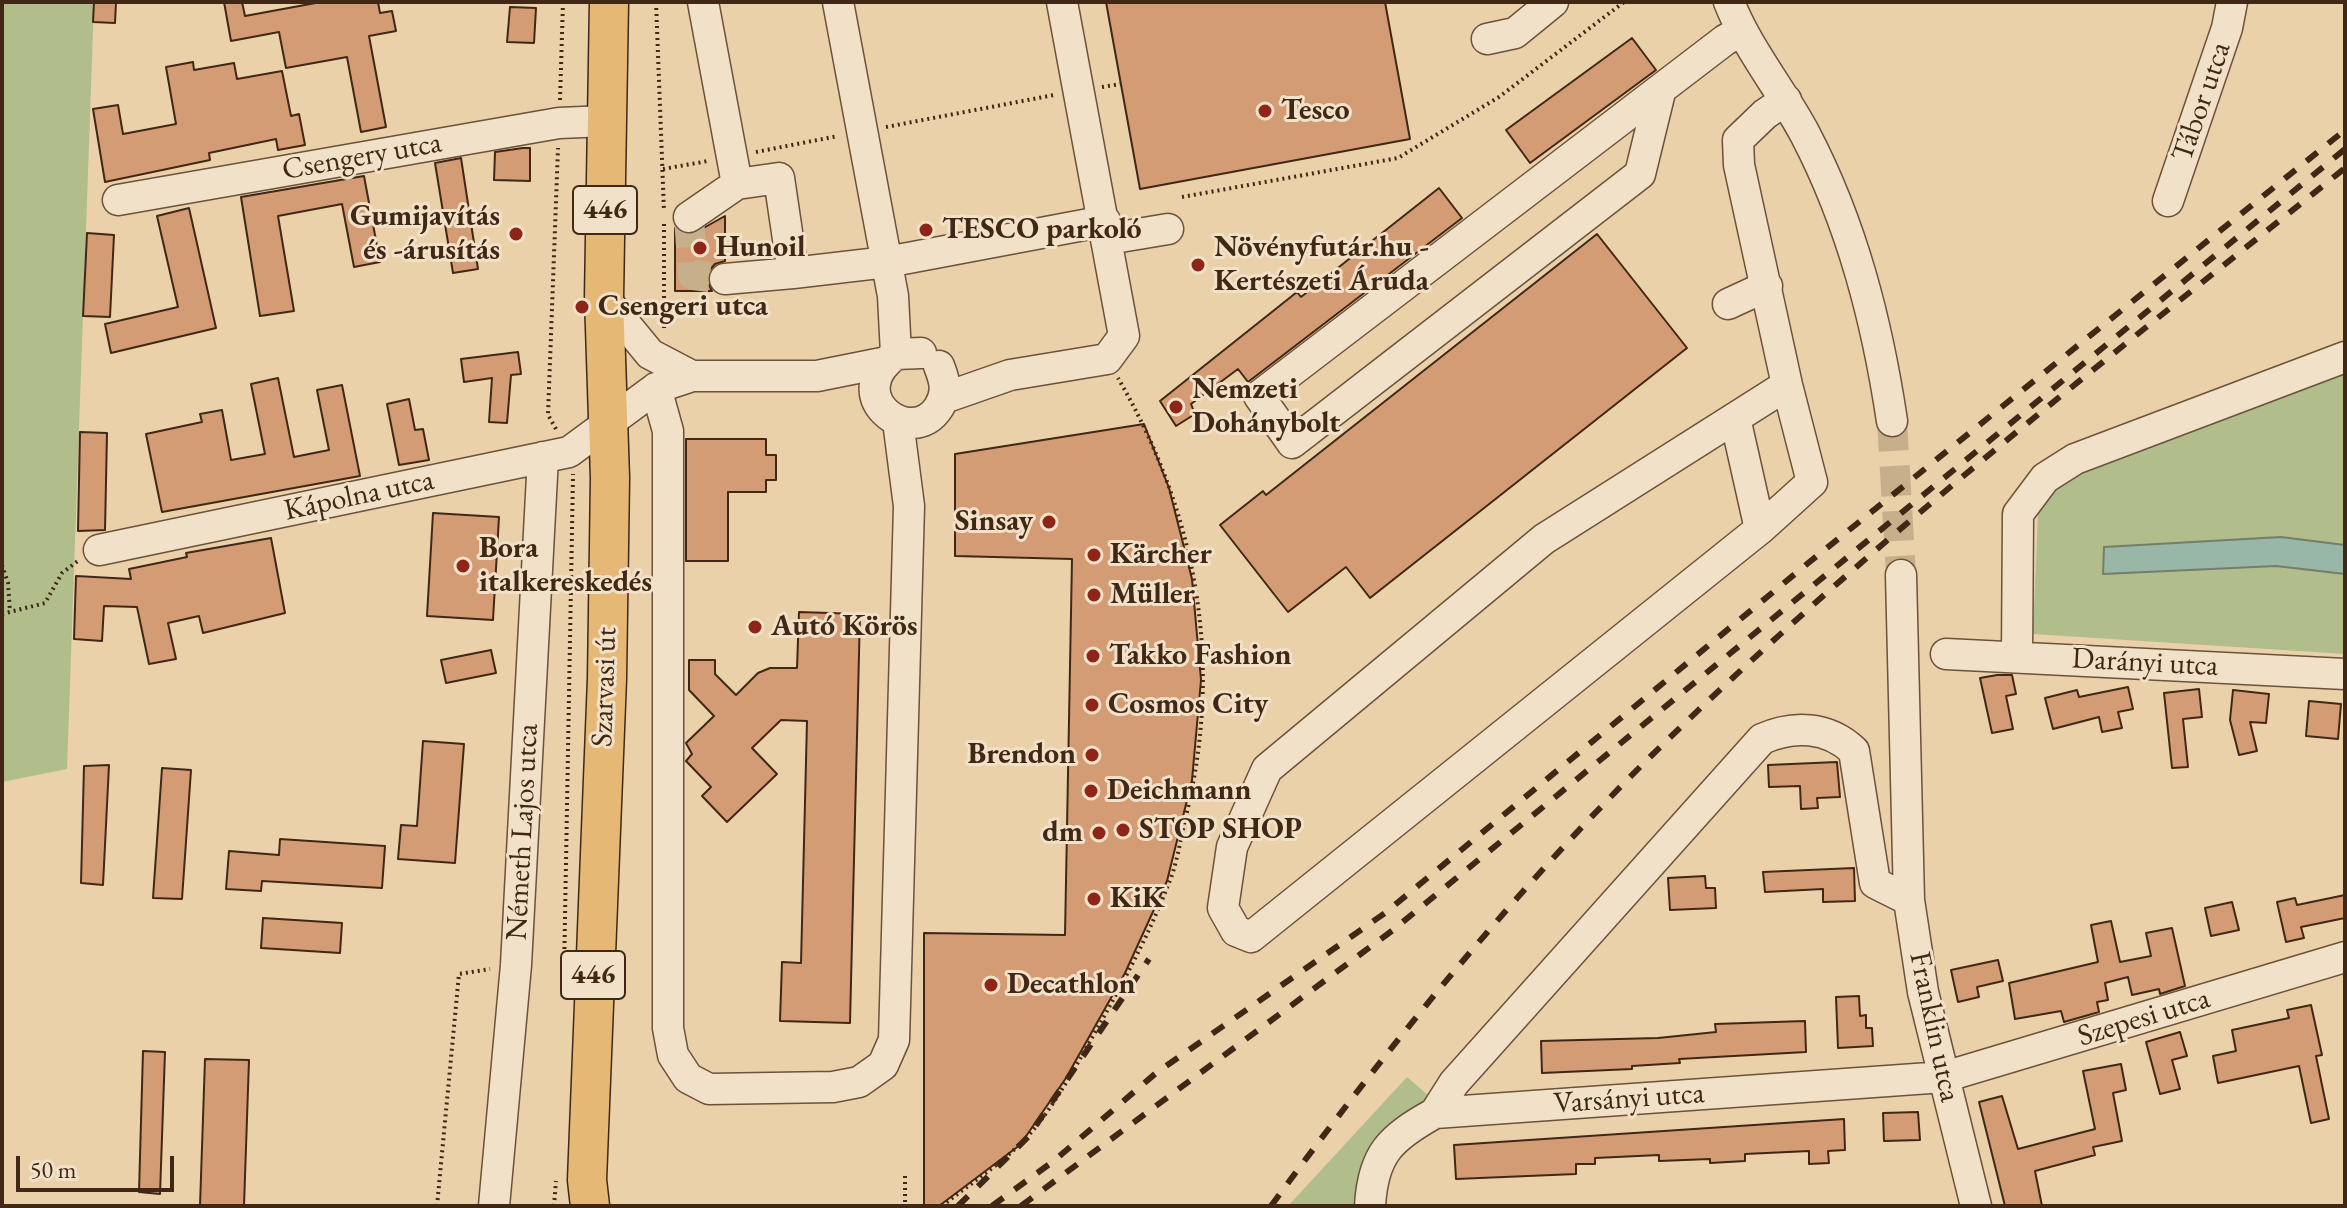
<!DOCTYPE html>
<html>
<head>
<meta charset="utf-8">
<style>
  body { margin:0 }
  #map { position:relative; width:2347px; height:1208px; overflow:hidden; background:#ead1aa; font-family:"EB Garamond",serif }
  canvas { display:block }
  .frame { position:absolute; inset:0; border:4px solid #412715; pointer-events:none }
  .scale { position:absolute; left:16px; top:1156px; width:158px; height:36px; box-sizing:border-box; border:4px solid #412715; border-top:0; padding-left:10px; font-size:24px; line-height:28px; white-space:nowrap; color:#412715; -webkit-text-stroke:6px #f1e1c8; paint-order:stroke }
</style>
</head>
<body>
<div id="map">
<canvas width="2347" height="1208"></canvas>
<div class="frame"></div>
<div class="scale">50 m</div>
</div>
<script>
const ctx = document.querySelector('canvas').getContext('2d');
ctx.lineJoin = 'round';
function paint(path, color) {
  ctx.fillStyle = color;
  ctx.fill(path, 'evenodd');
}
function stroke(path, color, width, dash) {
  ctx.strokeStyle = color;
  ctx.lineWidth = width;
  ctx.lineCap = dash ? 'butt' : 'round';
  ctx.setLineDash(dash || []);
  ctx.stroke(path);
}
function drawText(font, color, halo, rows, align = 'center') {
  ctx.font = font + ' "EB Garamond",serif';
  ctx.lineWidth = 6;
  ctx.setLineDash([]);
  ctx.textBaseline = 'middle';
  ctx.strokeStyle = halo;
  ctx.fillStyle = color;
  for (const [text, x, y, turn = 0] of rows) {
    ctx.save();
    ctx.translate(x, y);
    ctx.rotate((+turn || 0) * Math.PI / 180);
    ctx.textAlign = isNaN(turn) ? turn : align;
    if (halo) ctx.strokeText(text, 0, 0);
    ctx.fillText(text, 0, 0);
    ctx.restore();
  }
}
paint(new Path2D(`
  M 2,2 L 94,2 L 67,769 L 2,782 Z
  M 2345,369 L 2345,654 L 2033,634 L 2038,513 L 2062,482 Z
  M 1407,1077 L 1437,1103 L 1366,1206 L 1288,1206 Z`), '#b2bd8c');
const water = new Path2D(`
  M 2281,537 L 2345,545 L 2345,574 L 2276,566 L 2103,574 L 2104,547 Z`);
paint(water, '#98b7a6');
stroke(water, '#757d6c', 2);
const building = new Path2D(`
  M 94,2 L 116,2 L 115,23 L 93,22 Z
  M 224,2 L 242,2 L 245,16 L 321,2 L 378,2 L 380,13 L 392,11 L 396,31 L 369,36 L 386,127 L 361,132 L 347,57 L 286,68 L 279,32 L 231,41 Z
  M 1106,2 L 1385,2 L 1410,139 L 1140,189 Z
  M 510,7 L 536,8 L 534,43 L 507,42 Z
  M 1632,38 L 1656,70 L 1530,163 L 1506,130 Z
  M 193,62 L 194,70 L 234,63 L 237,79 L 282,71 L 291,116 L 299,114 L 305,145 L 278,150 L 276,139 L 209,153 L 210,160 L 105,182 L 93,109 L 118,105 L 123,134 L 176,124 L 166,67 Z
  M 523,148 L 530,148 L 530,181 L 494,180 L 495,152 Z
  M 461,158 L 478,269 L 453,273 L 435,163 Z
  M 364,176 L 380,262 L 354,267 L 342,204 L 278,216 L 294,311 L 260,316 L 241,197 Z
  M 1439,188 L 1462,218 L 1248,382 L 1238,369 L 1191,404 L 1195,414 L 1176,426 L 1160,401 L 1297,292 L 1301,297 Z
  M 189,208 L 216,328 L 111,353 L 105,324 L 178,307 L 157,216 Z
  M 725,216 L 725,261 L 715,264 L 708,272 L 707,281 L 712,291 L 675,291 L 675,228 L 691,235 Z
  M 87,233 L 114,235 L 110,317 L 83,316 Z
  M 1597,234 L 1687,348 L 1370,598 L 1346,567 L 1288,612 L 1220,525 L 1263,491 L 1266,495 Z
  M 518,352 L 521,374 L 511,375 L 507,423 L 489,422 L 492,378 L 464,382 L 461,359 Z
  M 278,378 L 294,457 L 329,450 L 317,390 L 342,385 L 360,476 L 162,512 L 146,434 L 202,422 L 200,414 L 222,410 L 231,460 L 265,454 L 251,384 Z
  M 409,399 L 415,430 L 423,429 L 429,460 L 399,465 L 387,404 Z
  M 1144,424 L 1169,488 L 1192,579 L 1201,680 L 1192,780 L 1167,881 L 1125,973 L 1066,1078 L 1020,1145 L 939,1206 L 924,1206 L 924,933 L 1065,935 L 1072,559 L 955,556 L 955,454 Z
  M 80,432 L 107,433 L 105,530 L 78,531 Z
  M 686,439 L 766,439 L 766,455 L 776,455 L 776,480 L 766,480 L 766,492 L 728,492 L 728,561 L 686,561 Z
  M 433,513 L 499,517 L 493,620 L 427,616 Z
  M 271,538 L 285,613 L 203,633 L 199,616 L 168,623 L 176,659 L 149,664 L 137,607 L 104,606 L 102,641 L 74,639 L 76,576 L 131,579 L 129,569 L 187,557 L 186,553 Z
  M 799,612 L 860,614 L 850,1023 L 780,1021 L 782,962 L 801,963 L 807,721 L 781,720 L 752,748 L 777,774 L 727,822 L 702,796 L 711,787 L 686,761 L 692,754 L 686,743 L 714,716 L 689,690 L 689,660 L 715,660 L 715,674 L 736,695 L 758,673 L 770,668 L 797,668 Z
  M 491,650 L 496,673 L 446,683 L 441,660 Z
  M 1997,675 L 2012,675 L 2016,694 L 2006,696 L 2013,729 L 1992,733 L 1980,678 Z
  M 2128,687 L 2133,709 L 2118,712 L 2122,728 L 2102,732 L 2099,717 L 2053,729 L 2045,698 L 2077,690 L 2079,697 Z
  M 2199,689 L 2202,717 L 2183,719 L 2188,767 L 2172,768 L 2164,693 Z
  M 2233,690 L 2269,694 L 2266,723 L 2250,722 L 2257,751 L 2239,755 L 2230,720 Z
  M 2309,701 L 2341,704 L 2338,739 L 2306,736 Z
  M 423,741 L 464,744 L 455,863 L 398,859 L 401,825 L 417,826 Z
  M 1837,762 L 1840,797 L 1817,798 L 1818,808 L 1801,809 L 1800,786 L 1769,787 L 1768,765 Z
  M 109,765 L 103,885 L 81,883 L 84,766 Z
  M 162,768 L 191,770 L 182,899 L 153,898 Z
  M 280,839 L 385,846 L 382,888 L 262,881 L 261,891 L 226,889 L 229,851 L 279,855 Z
  M 1854,868 L 1855,901 L 1823,902 L 1823,889 L 1765,892 L 1763,872 Z
  M 1705,876 L 1706,888 L 1715,888 L 1716,908 L 1670,910 L 1668,878 Z
  M 2345,895 L 2345,918 L 2301,927 L 2304,938 L 2286,942 L 2277,902 L 2295,898 L 2297,905 Z
  M 2232,902 L 2239,930 L 2211,936 L 2205,908 Z
  M 263,918 L 342,923 L 340,953 L 261,948 Z
  M 2111,921 L 2120,962 L 2151,956 L 2146,933 L 2172,928 L 2185,986 L 2160,994 L 2159,989 L 2132,995 L 2128,977 L 2105,983 L 2108,1000 L 2097,1002 L 2099,1012 L 2064,1022 L 2061,1011 L 2015,1019 L 2009,983 L 2098,962 L 2091,925 Z
  M 1998,960 L 2003,981 L 1977,987 L 1979,997 L 1958,1002 L 1951,970 Z
  M 1859,996 L 1860,1016 L 1866,1015 L 1866,1028 L 1872,1028 L 1873,1046 L 1838,1048 L 1836,997 Z
  M 2311,1005 L 2322,1055 L 2316,1056 L 2329,1119 L 2311,1123 L 2299,1066 L 2218,1083 L 2213,1056 L 2236,1051 L 2232,1030 L 2289,1018 L 2287,1010 Z
  M 1805,1021 L 1806,1052 L 1679,1059 L 1680,1063 L 1632,1066 L 1632,1069 L 1542,1073 L 1541,1041 L 1658,1038 L 1716,1032 L 1715,1024 Z
  M 2180,1032 L 2187,1056 L 2172,1060 L 2180,1089 L 2160,1094 L 2146,1042 Z
  M 143,1051 L 165,1052 L 160,1194 L 139,1192 Z
  M 205,1059 L 249,1060 L 244,1206 L 200,1206 Z
  M 2121,1064 L 2126,1090 L 2113,1093 L 2122,1141 L 2093,1147 L 2095,1155 L 2035,1171 L 2042,1206 L 2005,1206 L 1979,1102 L 2002,1096 L 2018,1149 L 2095,1129 L 2083,1071 Z
  M 1918,1112 L 1920,1140 L 1884,1141 L 1883,1113 Z
  M 1844,1119 L 1845,1150 L 1828,1151 L 1829,1163 L 1809,1164 L 1809,1151 L 1745,1154 L 1745,1161 L 1710,1163 L 1710,1159 L 1659,1161 L 1659,1155 L 1595,1158 L 1595,1164 L 1576,1164 L 1576,1174 L 1456,1179 L 1454,1145 Z`);
paint(building, '#d49c75');
stroke(building, '#412715', 2);
stroke(new Path2D(`
  M 689,217 L 693,275 L 725,279
  M 1892,421 L 1901,575`), '#c8af8c', 30, [30, 15]);
const minor = new Path2D(`
  M 703,2 L 737,184 L 779,178 L 793,273 L 887,262 L 1105,221
  M 838,2 L 893,296 L 896,354
  M 1729,2 C 1748,50 1781,89 1805,134 C 1852,224 1877,321 1892,421
  M 1487,39 L 1515,33 L 1553,2
  M 1660,92 L 1640,174 L 1292,443 L 1259,396 L 1725,40 L 1741,31
  M 1786,100 L 1765,114 L 1738,140 L 1739,165 L 1787,385 L 1812,482 L 1760,529 L 1251,937 L 1236,931 L 1223,908 L 1232,847 L 1267,769 L 1544,539 L 1787,385
  M 118,200 L 559,123 L 607,121
  M 2168,201 L 2227,28 L 2232,2
  M 689,217 L 737,184
  M 1108,239 L 1168,229
  M 725,279 L 793,273
  M 604,298 L 650,354 L 692,376
  M 1728,304 L 1767,286
  M 921,353 L 896,354 C 839,395 911,451 939,407 C 948,392 945,381 939,366
  M 656,388 L 668,431 L 668,1028 L 673,1055 L 688,1078 L 709,1089 L 833,1087 L 859,1082 L 883,1065 L 894,1040 L 909,506 L 898,421
  M 944,398 L 1010,375 L 1107,359 L 1124,336 L 1062,2
  M 1735,418 L 1760,529
  M 99,550 L 569,452 L 656,388 L 692,376 L 817,376 L 882,363
  M 1901,575 L 1909,900 L 1923,992 L 1976,1206
  M 1946,654 L 2345,674
  M 2017,655 L 2018,514 L 2045,478 L 2075,459 L 2345,357
  M 1435,1113 L 1454,1083 L 1762,739 C 1793,725 1828,726 1854,751 L 1875,883 L 1909,900
  M 494,1206 L 516,965 L 543,457
  M 1370,1206 C 1373,1154 1390,1138 1435,1113 L 1944,1077 L 2345,957`);
const major = new Path2D(`
  M 590,1206 L 587,1180 L 607,679 L 610,478 L 604,298 L 609,2`);
stroke(minor, '#6b523a', 33);
stroke(major, '#412715', 41);
stroke(new Path2D(`
  M 656,2 L 664,211
  M 1102,87 L 1121,84
  M 560,100 L 563,2
  M 886,127 L 1054,95
  M 756,152 L 838,136
  M 663,169 L 708,161
  M 1182,197 L 1398,158 L 1499,97 L 1624,2
  M 664,224 L 664,331
  M 556,429 L 548,415 L 558,148
  M 2,565 L 8,583 L 10,612
  M 2,614 L 45,603 L 62,573 L 79,560
  M 564,973 L 573,474
  M 905,1176 L 905,1206
  M 437,1206 L 459,974 L 490,969
  M 554,1206 L 556,1181
  M 942,1206 C 967,1186 995,1168 1018,1146 C 1050,1117 1080,1058 1102,1020 C 1126,977 1150,932 1168,885 C 1177,865 1180,841 1185,820 C 1224,665 1198,516 1118,378`), '#412715', 4, [2, 4]);
stroke(minor, '#f1e1c8', 30);
stroke(major, '#e5b875', 38);
stroke(new Path2D(`
  M 958,1206 L 1028,1137 L 1149,959
  M 992,1206 L 1055,1160 L 1156,1073 L 1385,913 L 1807,564 L 2345,130
  M 1021,1206 L 1393,930 L 2345,149
  M 1271,1206 C 1387,1048 1511,895 1650,757 C 1866,544 2108,359 2345,168`), '#412715', 6, [14, 14]);
for (const [x, y, r, color] of [
  [1265,111,8,"#8f2418"],
  [926,230,8,"#8f2418"],
  [516,234,8,"#8f2418"],
  [700,248,8,"#8f2418"],
  [1198,265,8,"#8f2418"],
  [582,307,8,"#8f2418"],
  [1176,407,8,"#8f2418"],
  [1049,522,8,"#8f2418"],
  [1094,555,8,"#8f2418"],
  [463,566,8,"#8f2418"],
  [1094,595,8,"#8f2418"],
  [755,627,8,"#8f2418"],
  [1093,656,8,"#8f2418"],
  [1092,705,8,"#8f2418"],
  [1092,755,8,"#8f2418"],
  [1091,791,8,"#8f2418"],
  [1123,830,8,"#8f2418"],
  [1099,833,8,"#8f2418"],
  [1094,899,8,"#8f2418"],
  [991,985,8,"#8f2418"]
]) {
  const dot = new Path2D();
  dot.arc(x, y, r, 0, 2 * Math.PI);
  ctx.fillStyle = color;
  ctx.fill(dot);
  stroke(dot, '#f1e1c8', 3);
}
for (const [x, y, w] of [
  [605,210,64],
  [593,975,64]
]) {
  const box = new Path2D();
  box.roundRect(x - w / 2, y - 24, w, 48, 6);
  ctx.fillStyle = '#f1e1c8';
  ctx.fill(box);
  stroke(box, '#412715', 2);
}
drawText('bold 28px', '#412715', null, [
  ["446",605,210],
  ["446",593,975]
]);
drawText('30px', '#412715', '#f1e1c8', [
  ["Tábor utca",2202,102,-71],
  ["Csengery utca",362,157,-10],
  ["Kápolna utca",359,496,-12],
  ["Darányi utca",2145,663,3],
  ["Szarvasi út",605,687,-88],
  ["Németh Lajos utca",523,832,-87],
  ["Szepesi utca",2144,1018,-17],
  ["Franklin utca",1934,1027,78],
  ["Varsányi utca",1629,1099,-4]
]);
drawText('bold 30px', '#412715', '#f1e1c8', [
  ["Tesco",1281,111],
  ["Gumijavítás",500,217,"right"],
  ["és -árusítás",500,251,"right"],
  ["TESCO parkoló",942,230],
  ["Hunoil",716,248],
  ["Növényfutár.hu -",1214,248],
  ["Kertészeti Áruda",1214,282],
  ["Csengeri utca",598,307],
  ["Nemzeti",1192,390],
  ["Dohánybolt",1192,424],
  ["Sinsay",1033,522,"right"],
  ["Bora",479,549],
  ["italkereskedés",479,583],
  ["Kärcher",1110,555],
  ["Müller",1110,595],
  ["Autó Körös",771,627],
  ["Takko Fashion",1109,656],
  ["Cosmos City",1108,705],
  ["Brendon",1076,755,"right"],
  ["Deichmann",1107,791],
  ["STOP SHOP",1139,830],
  ["dm",1083,833,"right"],
  ["KiK",1110,899],
  ["Decathlon",1007,985]
], 'left');
</script>
</body>
</html>
